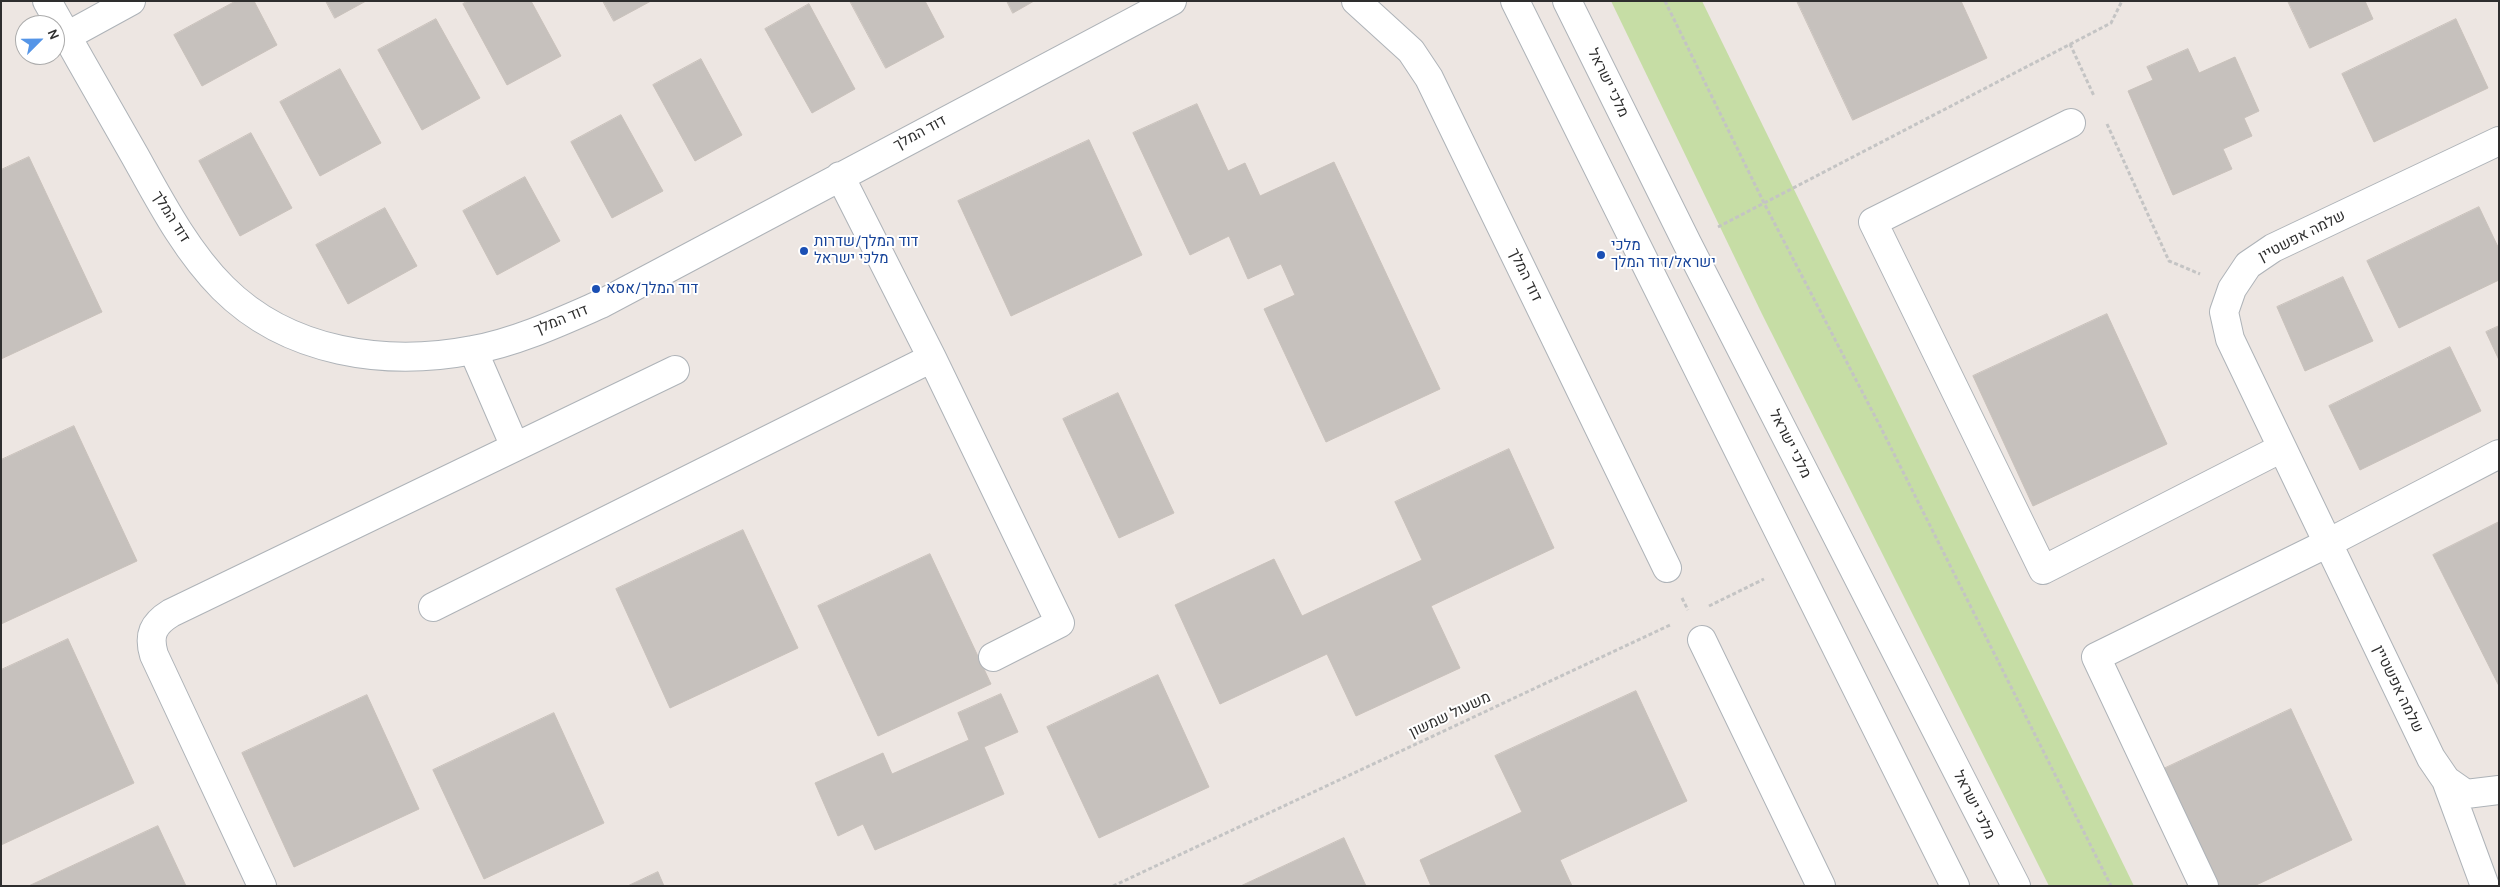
<!DOCTYPE html>
<html>
<head>
<meta charset="utf-8">
<style>
  body { margin:0 }
  #map { position:relative; width:2500px; height:887px; overflow:hidden; background:#ede6e2; font-family:Karla,sans-serif }
  canvas { display:block }
  .frame { position:absolute; inset:0; border:2px solid #2e2e2e; pointer-events:none }
  .north { position:absolute; left:15px; top:15px; width:50px; height:50px; box-sizing:border-box; background:#fff; border:1px solid #ababab; border-radius:50%; rotate:67deg; font-size:14px; font-weight:700; line-height:20px; text-align:center; color:#2e2e2e }
  .north::after { content:''; display:block; margin:auto; width:18px; height:22px; background:#5595e7; clip-path:polygon(50% 0,100% 100%,50% 72%,0 100%) }
</style>
</head>
<body>
<div id="map">
<canvas width="2500" height="887"></canvas>
<div class="frame"></div>
<div class="north">N</div>
</div>
<script>
const ctx = document.querySelector('canvas').getContext('2d');
ctx.lineJoin = 'round';
function paint(path, color) {
  ctx.fillStyle = color;
  ctx.fill(path, 'evenodd');
}
function stroke(path, color, width, dash) {
  ctx.strokeStyle = color;
  ctx.lineWidth = width;
  ctx.lineCap = dash ? 'butt' : 'round';
  ctx.setLineDash(dash || []);
  ctx.stroke(path);
}
function drawText(font, color, halo, rows, align = 'center') {
  ctx.font = font + ' Karla,Heebo,sans-serif';
  ctx.lineWidth = 4;
  ctx.setLineDash([]);
  ctx.textBaseline = 'middle';
  ctx.strokeStyle = halo;
  ctx.fillStyle = color;
  for (const [text, x, y, turn = 0] of rows) {
    ctx.save();
    ctx.translate(x, y);
    ctx.rotate((+turn || 0) * Math.PI / 180);
    ctx.textAlign = isNaN(turn) ? turn : align;
    if (halo) ctx.strokeText(text, 0, 0);
    ctx.fillText(text, 0, 0);
    ctx.restore();
  }
}
paint(new Path2D(`
  M 1611,1 L 1702,1 L 2134,886 L 2049,886 L 1762,314 Z`), '#c6dda5');
const building = new Path2D(`
  M 236,1 L 254,1 L 277,45 L 202,86 L 174,35 Z
  M 326,1 L 366,1 L 335,18 Z
  M 468,1 L 531,1 L 561,56 L 507,85 L 463,4 Z
  M 603,1 L 651,1 L 614,21 Z
  M 850,1 L 925,1 L 944,37 L 886,68 Z
  M 1007,1 L 1034,1 L 1013,13 Z
  M 1797,1 L 1961,1 L 1987,58 L 1853,120 Z
  M 2288,1 L 2365,1 L 2373,19 L 2310,48 Z
  M 809,4 L 855,89 L 812,113 L 765,29 Z
  M 436,19 L 480,98 L 422,130 L 378,50 Z
  M 2456,19 L 2488,88 L 2374,142 L 2342,74 Z
  M 2188,49 L 2199,73 L 2235,57 L 2259,111 L 2244,118 L 2252,136 L 2223,149 L 2232,169 L 2173,195 L 2128,91 L 2153,80 L 2147,67 Z
  M 701,59 L 742,135 L 695,161 L 653,85 Z
  M 340,69 L 381,143 L 320,176 L 280,102 Z
  M 1197,104 L 1228,171 L 1245,163 L 1260,196 L 1334,162 L 1440,389 L 1326,442 L 1264,309 L 1295,295 L 1281,264 L 1248,279 L 1229,236 L 1190,255 L 1133,133 Z
  M 621,115 L 663,191 L 612,218 L 571,142 Z
  M 251,133 L 292,208 L 240,236 L 199,161 Z
  M 1089,140 L 1142,255 L 1011,316 L 958,201 Z
  M 29,157 L 102,312 L 1,359 L 1,170 Z
  M 525,177 L 560,241 L 497,275 L 463,211 Z
  M 2479,207 L 2499,249 L 2499,280 L 2399,328 L 2367,261 Z
  M 385,208 L 417,266 L 348,304 L 316,245 Z
  M 2343,277 L 2373,341 L 2305,371 L 2277,307 Z
  M 2107,314 L 2167,444 L 2033,506 L 1973,376 Z
  M 2499,326 L 2499,360 L 2486,332 Z
  M 2450,347 L 2481,411 L 2360,470 L 2329,406 Z
  M 1118,393 L 1174,513 L 1119,538 L 1063,419 Z
  M 74,426 L 137,561 L 1,624 L 1,460 Z
  M 1509,449 L 1554,548 L 1431,606 L 1460,668 L 1356,716 L 1327,654 L 1220,704 L 1175,605 L 1274,559 L 1302,616 L 1422,560 L 1395,502 Z
  M 2499,522 L 2499,686 L 2433,555 Z
  M 743,530 L 798,648 L 670,708 L 616,589 Z
  M 930,554 L 991,684 L 878,736 L 818,606 Z
  M 68,639 L 134,783 L 1,845 L 1,670 Z
  M 1158,675 L 1209,787 L 1099,838 L 1047,727 Z
  M 1636,691 L 1687,801 L 1560,860 L 1572,886 L 1431,886 L 1420,860 L 1522,812 L 1495,756 Z
  M 1001,694 L 1018,732 L 984,747 L 1004,794 L 875,850 L 863,824 L 838,836 L 815,783 L 883,753 L 892,774 L 969,740 L 958,713 Z
  M 367,695 L 419,809 L 294,867 L 242,753 Z
  M 2291,709 L 2352,840 L 2254,886 L 2210,886 L 2157,772 Z
  M 554,713 L 604,823 L 484,879 L 433,770 Z
  M 158,826 L 186,886 L 29,886 Z
  M 1344,838 L 1366,886 L 1241,886 Z
  M 658,872 L 664,886 L 628,886 Z`);
paint(building, '#c6c1bd');
stroke(building, '#c9c1bb', 1);
const minor = new Path2D(`
  M 47,1 C 76,53 105,104 135,156 C 160,201 186,251 223,288 C 288,353 386,367 473,350 C 517,342 560,322 601,304 L 1172,1
  M 1356,1 L 1411,51 L 1429,78 L 1667,568
  M 1515,1 L 1955,886
  M 1567,1 L 1687,243 L 2016,886
  M 67,36 L 131,1
  M 2071,123 L 1873,222 L 2043,570 L 2282,448
  M 2499,141 L 2273,248 L 2248,265 L 2232,289 L 2224,312 L 2230,339 L 2431,758 L 2446,780 L 2466,794 L 2499,790
  M 840,176 L 932,358 L 1060,623 L 993,657
  M 473,350 L 515,447
  M 433,607 L 932,358
  M 1702,640 L 1821,886
  M 2446,780 L 2485,886
  M 262,886 L 154,655 C 148,635 153,624 171,613 L 675,370
  M 2204,886 L 2096,657 L 2328,543 L 2499,454`);
stroke(minor, '#aeb3b8', 30);
stroke(new Path2D(`
  M 1665,1 L 1764,203 L 1880,426 L 2111,886
  M 2070,44 L 2094,96
  M 2107,124 L 2169,261 L 2200,274
  M 1718,227 L 2111,23 L 2122,1
  M 1682,598 L 1688,610
  M 1709,606 L 1764,579
  M 1113,886 L 1670,625`), '#c4c4c4', 3, [4, 2.5]);
stroke(minor, '#fff', 28);
for (const [x, y, r, color] of [
  [804,251,5,"#1a4fb4"],
  [1601,255,5,"#1a4fb4"],
  [596,289,5,"#1a4fb4"]
]) {
  const dot = new Path2D();
  dot.arc(x, y, r, 0, 2 * Math.PI);
  ctx.fillStyle = color;
  ctx.fill(dot);
  stroke(dot, '#fff', 2);
}
drawText('15px', '#2e2e2e', '#fff', [
  ["מלכי ישראל",1608,83,64],
  ["דוד המלך",920,133,-28],
  ["דוד המלך",171,217,58],
  ["שלמה אפשטיין",2302,236,-27],
  ["דוד המלך",1525,275,64],
  ["דוד המלך",561,320,-22],
  ["מלכי ישראל",1790,444,63],
  ["שלמה אפשטיין",2398,689,64],
  ["משעול שמשון",1450,715,-25],
  ["מלכי ישראל",1974,805,63]
]);
drawText('15px', '#164399', '#fff', [
  ["דוד המלך/שדרות",814,242],
  ["מלכי ישראל",814,259],
  ["מלכי",1611,246],
  ["ישראל/דוד המלך",1611,263],
  ["דוד המלך/אסא",606,289]
], 'left');
</script>
</body>
</html>
